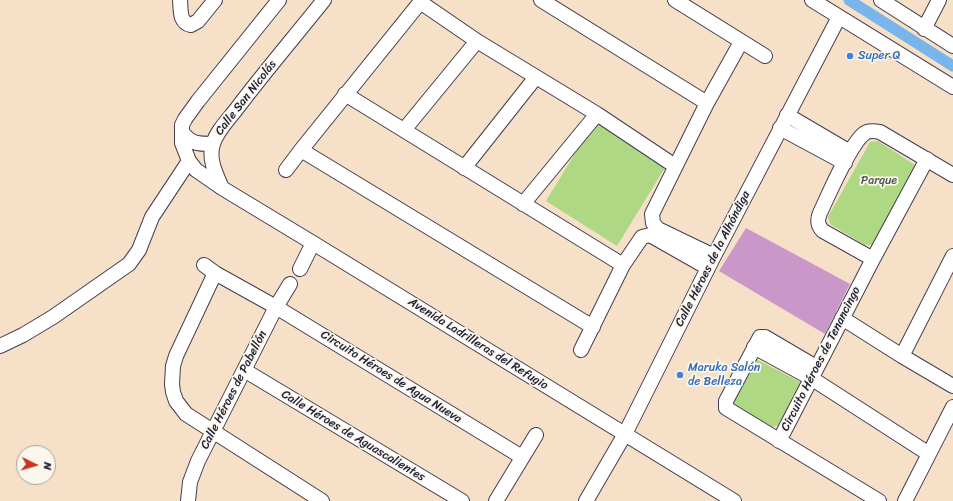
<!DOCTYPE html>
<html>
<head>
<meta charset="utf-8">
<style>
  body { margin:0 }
  #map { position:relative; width:953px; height:501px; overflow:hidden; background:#f6e0c7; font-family:Sriracha,sans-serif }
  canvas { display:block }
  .north { position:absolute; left:16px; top:445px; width:40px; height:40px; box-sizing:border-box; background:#fbf7ec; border:1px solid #a4a2a5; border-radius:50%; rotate:95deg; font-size:11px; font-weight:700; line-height:16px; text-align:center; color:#22223b }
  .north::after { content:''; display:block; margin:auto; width:14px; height:18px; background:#c8321e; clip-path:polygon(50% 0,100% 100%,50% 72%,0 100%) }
</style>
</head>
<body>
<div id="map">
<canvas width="953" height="501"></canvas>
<div class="north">N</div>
</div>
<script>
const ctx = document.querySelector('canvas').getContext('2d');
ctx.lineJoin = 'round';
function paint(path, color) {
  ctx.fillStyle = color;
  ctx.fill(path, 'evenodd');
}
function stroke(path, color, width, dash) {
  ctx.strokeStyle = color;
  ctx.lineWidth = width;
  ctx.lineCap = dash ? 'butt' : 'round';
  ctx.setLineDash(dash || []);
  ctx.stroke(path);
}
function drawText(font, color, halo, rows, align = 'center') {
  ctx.font = font + ' Sriracha,sans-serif';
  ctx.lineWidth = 3.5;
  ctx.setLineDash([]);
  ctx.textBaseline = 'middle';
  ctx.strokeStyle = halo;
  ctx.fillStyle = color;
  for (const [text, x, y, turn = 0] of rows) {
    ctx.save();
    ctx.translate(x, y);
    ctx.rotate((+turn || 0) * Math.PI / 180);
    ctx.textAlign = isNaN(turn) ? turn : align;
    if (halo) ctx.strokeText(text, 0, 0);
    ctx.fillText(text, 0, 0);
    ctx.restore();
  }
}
paint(new Path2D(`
  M 595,121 L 666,166 L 617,246 L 546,201 Z
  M 878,141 L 918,167 L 872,245 L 865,245 L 830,224 L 828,217 L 870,142 Z
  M 756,359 L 802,383 L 780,425 L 771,427 L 739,413 L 728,404 Z`), '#aed883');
stroke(new Path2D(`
  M 849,0 L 953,66`), '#78b5eb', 11);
paint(new Path2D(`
  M 746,228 L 850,284 L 825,334 L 719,271 Z`), '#c997c8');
const minor = new Path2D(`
  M 180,0 C 181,10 179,23 191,25 L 198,21 L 215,0
  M 279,0 L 198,101 L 185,119 L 182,125 L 182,143 L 189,161 L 196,170 L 222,188 L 313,243 L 734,501
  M 541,0 L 707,103
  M 675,0 L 765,56
  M 812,0 L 953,87
  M 881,0 L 953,46
  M 420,2 L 477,41 L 597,114 L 675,166
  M 924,29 L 939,0
  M 345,94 L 623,265
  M 787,115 L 850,152
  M 780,128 L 845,163
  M 404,130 L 477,41
  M 182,132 C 191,144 198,144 213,144
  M 301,150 L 593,327
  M 464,168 L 536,77
  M 286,170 L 301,150 L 422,0
  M 222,188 C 216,174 208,159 213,144 C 217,130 230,118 238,107 C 266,70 296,35 324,0
  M 523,204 L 597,114
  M 714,256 L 658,229 L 653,223 L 652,214 L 707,103 L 741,42
  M 873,259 L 823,231 C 817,225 817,220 820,213 C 828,196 851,142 865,133 C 869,130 875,131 880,132 L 953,175
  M 204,265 L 215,273 L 276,307 L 522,457
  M 300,269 L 313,243
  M 215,273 L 176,356 L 173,366 L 172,384 L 173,392 L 176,401 L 186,414 L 322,501
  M 842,318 L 902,356 L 953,386
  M 0,346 L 23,335 L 53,317 L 129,264 L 139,250 L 152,217 L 189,161
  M 754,347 L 811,378 L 929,454
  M 581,350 L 623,265 L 642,237 L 650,235 L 708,268
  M 902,356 L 953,256
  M 816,367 L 765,337 L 760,337 L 726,401 L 726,408 L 879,501
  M 244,370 L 462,501
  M 779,441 L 873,259 L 927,159
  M 188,501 L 190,482 L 198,461 L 276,307 L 290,284
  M 496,501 L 536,435
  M 586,501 L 625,434 L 714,256 L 839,17
  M 905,501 L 953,407`);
stroke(minor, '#423e50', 16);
stroke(minor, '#fff', 14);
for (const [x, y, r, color] of [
  [850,56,4,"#3f7fe0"],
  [680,375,4,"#3f7fe0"]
]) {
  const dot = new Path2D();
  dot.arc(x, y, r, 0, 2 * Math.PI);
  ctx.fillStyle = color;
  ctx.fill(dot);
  stroke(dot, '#fbf7ec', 1.5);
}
drawText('12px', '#366cbe', '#fbf7ec', [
  ["Super Q",858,56],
  ["Maruka Salón",688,368],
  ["de Belleza",688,382]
], 'left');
drawText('12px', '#22223b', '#fbf7ec', [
  ["Calle San Nicolás",246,98,-52],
  ["Calle Héroes de la Alhóndiga",713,259,-63],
  ["Avenida Ladrilleras del Refugio",478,344,32],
  ["Circuito Héroes de Tenancingo",821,359,-63],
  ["Circuito Héroes de Agua Nueva",391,377,32],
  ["Calle Héroes de Pabellón",234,390,-63],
  ["Calle Héroes de Aguascalientes",353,436,31]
]);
drawText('12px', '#4c5951', '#fbf7ec', [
  ["Parque",879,181]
]);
</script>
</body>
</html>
